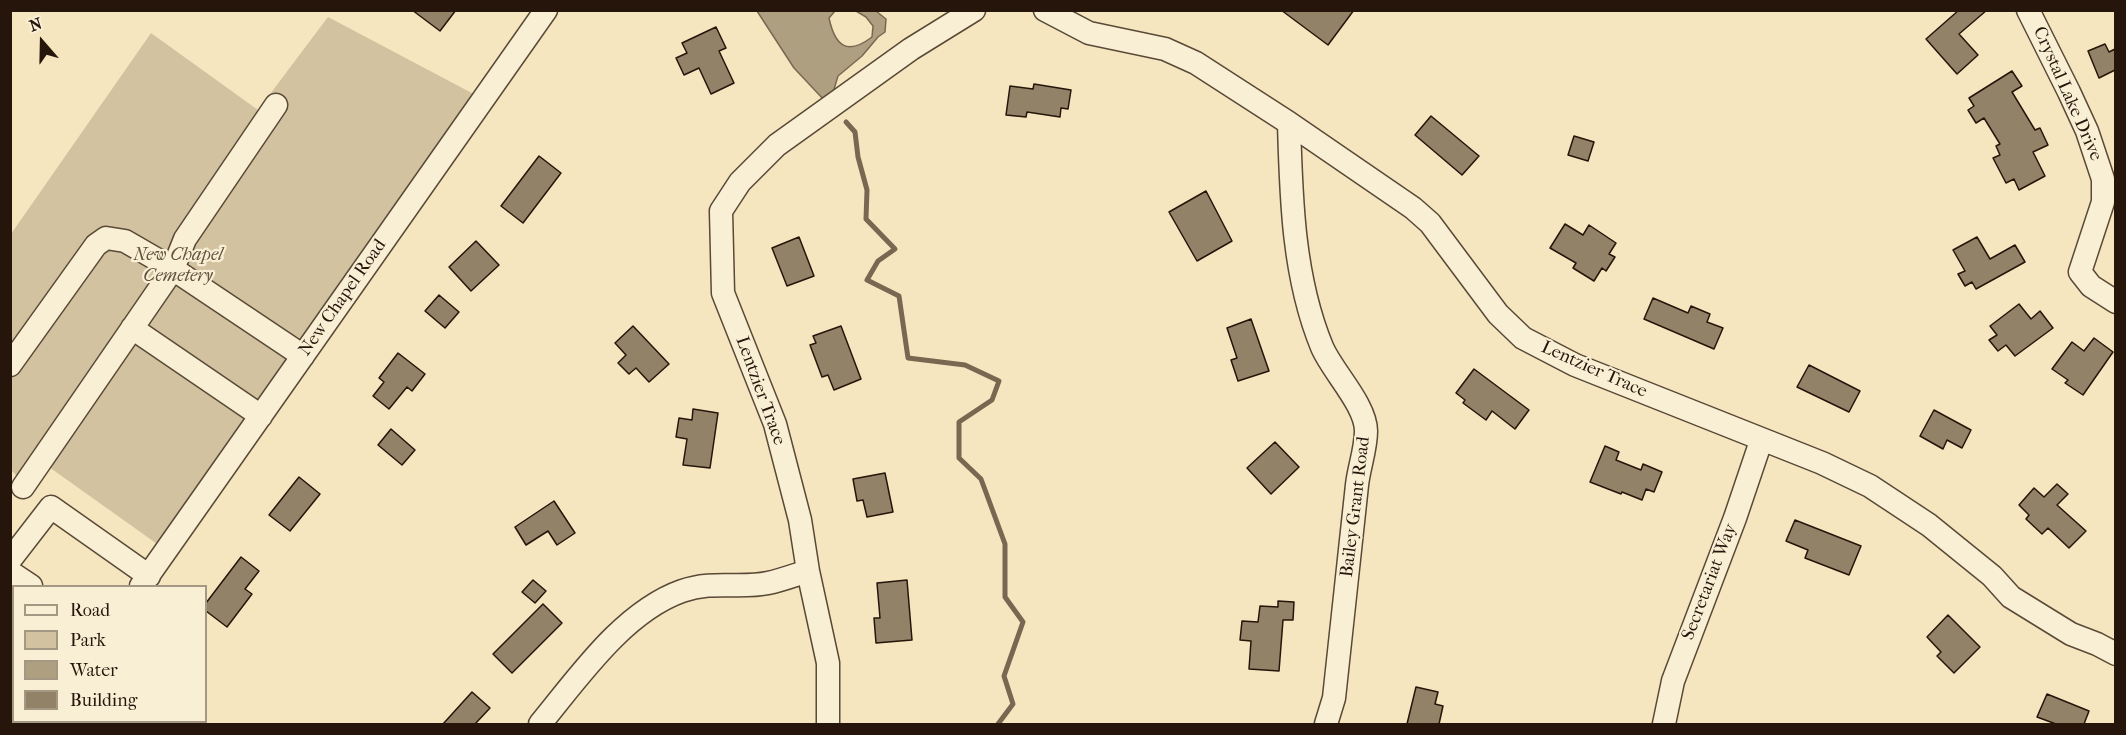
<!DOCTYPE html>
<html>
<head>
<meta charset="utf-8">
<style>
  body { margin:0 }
  #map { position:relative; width:2126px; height:735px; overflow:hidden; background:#f6e6bf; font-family:"IM FELL French Canon",serif }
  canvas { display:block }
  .frame { position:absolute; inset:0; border:12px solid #25150a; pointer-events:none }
  .legend { position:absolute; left:12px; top:585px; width:195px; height:138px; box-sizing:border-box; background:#f9efd5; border:2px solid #a49884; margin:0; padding:8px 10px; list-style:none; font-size:18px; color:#25150a }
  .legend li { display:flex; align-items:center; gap:12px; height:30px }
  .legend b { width:30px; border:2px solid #a49884 }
  .north { position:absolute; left:12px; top:12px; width:60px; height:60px; -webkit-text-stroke:4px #f9efd5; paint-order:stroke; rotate:340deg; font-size:16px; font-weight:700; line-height:24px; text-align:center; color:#25150a }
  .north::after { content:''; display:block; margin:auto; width:21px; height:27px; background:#25150a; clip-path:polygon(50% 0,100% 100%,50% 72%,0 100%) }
</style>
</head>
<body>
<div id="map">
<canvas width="2126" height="735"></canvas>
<div class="frame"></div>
<ul class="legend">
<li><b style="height:8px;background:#f9efd5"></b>Road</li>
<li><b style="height:16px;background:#d2c2a0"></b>Park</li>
<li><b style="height:16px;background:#af9f81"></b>Water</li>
<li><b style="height:16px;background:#928268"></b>Building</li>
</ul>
<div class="north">N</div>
</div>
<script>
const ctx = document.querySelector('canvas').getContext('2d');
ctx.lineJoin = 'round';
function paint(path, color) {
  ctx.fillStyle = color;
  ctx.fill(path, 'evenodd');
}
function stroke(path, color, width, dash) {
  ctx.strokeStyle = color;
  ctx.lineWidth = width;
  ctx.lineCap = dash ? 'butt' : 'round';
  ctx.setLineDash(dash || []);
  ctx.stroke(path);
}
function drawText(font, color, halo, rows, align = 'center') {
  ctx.font = font + ' "IM FELL French Canon",serif';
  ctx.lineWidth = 4.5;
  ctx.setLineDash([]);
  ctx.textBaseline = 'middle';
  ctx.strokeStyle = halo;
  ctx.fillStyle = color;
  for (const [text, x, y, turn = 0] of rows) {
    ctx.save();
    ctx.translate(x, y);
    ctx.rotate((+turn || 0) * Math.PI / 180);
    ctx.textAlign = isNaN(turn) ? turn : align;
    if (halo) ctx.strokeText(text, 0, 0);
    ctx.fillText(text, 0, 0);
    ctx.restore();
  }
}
paint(new Path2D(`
  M 328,17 L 485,100 L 167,551 L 49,467 L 16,475 L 11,470 L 11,234 L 151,33 L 258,110 Z`), '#d2c2a0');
const water = new Path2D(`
  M 757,11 L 835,11 L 829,18 C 835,46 847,56 872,37 L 873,26 L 866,17 L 856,11 L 876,11 L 886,19 L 885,32 L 878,37 L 862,56 L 838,76 L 832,96 L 825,101 L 794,68 Z`);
paint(water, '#af9f81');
stroke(water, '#786851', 1.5);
stroke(new Path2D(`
  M 846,122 L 855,132 L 858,157 L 867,190 L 866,219 L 895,249 L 878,261 L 867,280 L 899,296 L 908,358 L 965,365 L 999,381 L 992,400 L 959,422 L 959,458 L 981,479 L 1005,544 L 1005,597 L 1023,622 L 1004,676 L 1013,704 L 998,724`), '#786851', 5);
const building = new Path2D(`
  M 412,10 L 456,10 L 440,31 Z
  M 1281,10 L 1354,10 L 1328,45 Z
  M 1959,10 L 1987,10 L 1959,34 L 1978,55 L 1957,74 L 1926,39 Z
  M 716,27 L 726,48 L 719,51 L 734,83 L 711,94 L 699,68 L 684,75 L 676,58 L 687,53 L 682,43 Z
  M 2105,44 L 2109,52 L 2115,49 L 2115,70 L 2099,78 L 2088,51 Z
  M 2012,71 L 2022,86 L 2012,92 L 2035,130 L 2040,128 L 2048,145 L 2033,152 L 2045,176 L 2019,190 L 2014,179 L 2006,183 L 1993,158 L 2000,155 L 1996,146 L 2000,144 L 1984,118 L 1976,123 L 1968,110 L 1974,106 L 1969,98 Z
  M 1034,84 L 1071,90 L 1068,109 L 1061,108 L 1060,117 L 1027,112 L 1026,117 L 1006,115 L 1010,86 L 1033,89 Z
  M 1431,116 L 1479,156 L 1462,175 L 1415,135 Z
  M 1574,136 L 1594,142 L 1588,161 L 1568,155 Z
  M 539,156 L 561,173 L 523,223 L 501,206 Z
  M 1206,191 L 1232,241 L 1197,261 L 1169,212 Z
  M 1565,224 L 1583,235 L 1589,225 L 1616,243 L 1609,254 L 1615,257 L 1606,271 L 1602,268 L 1594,281 L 1573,268 L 1576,263 L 1550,248 Z
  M 799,237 L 814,276 L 787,286 L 772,248 Z
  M 1977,237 L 1990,259 L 2015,245 L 2025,262 L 1976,289 L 1972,282 L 1965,286 L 1958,274 L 1965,271 L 1953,250 Z
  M 476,241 L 499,265 L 471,291 L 449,267 Z
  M 439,295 L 459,312 L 445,328 L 425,311 Z
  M 1653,298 L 1688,313 L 1691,306 L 1710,314 L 1707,322 L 1723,328 L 1714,349 L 1644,319 Z
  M 2019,304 L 2031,319 L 2040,311 L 2053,328 L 2015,356 L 2006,345 L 1998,351 L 1989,340 L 1997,335 L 1990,326 Z
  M 1251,319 L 1269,371 L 1238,381 L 1231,360 L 1237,358 L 1227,328 Z
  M 633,326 L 669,364 L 649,382 L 636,368 L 629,374 L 618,363 L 626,355 L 615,343 Z
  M 841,326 L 861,379 L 834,390 L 828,375 L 822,377 L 810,345 L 816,343 L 813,336 Z
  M 2094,338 L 2113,352 L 2083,395 L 2065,383 L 2068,380 L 2052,369 L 2072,342 L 2084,351 Z
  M 398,353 L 425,374 L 412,391 L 407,387 L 389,409 L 373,396 L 384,382 L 379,378 Z
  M 1809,365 L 1860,391 L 1849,412 L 1797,387 Z
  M 1474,369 L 1529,410 L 1515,429 L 1492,411 L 1486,420 L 1463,403 L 1465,400 L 1456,393 Z
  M 693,409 L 718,413 L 710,468 L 683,465 L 687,439 L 676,437 L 679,418 L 692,420 Z
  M 1934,410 L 1971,430 L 1962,448 L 1947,440 L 1943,449 L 1920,436 Z
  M 391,429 L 415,450 L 402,465 L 378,445 Z
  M 1275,442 L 1299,467 L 1271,494 L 1247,468 Z
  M 1605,446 L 1619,452 L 1616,460 L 1641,470 L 1643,464 L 1662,472 L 1654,492 L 1646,489 L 1642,500 L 1622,492 L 1621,494 L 1590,482 Z
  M 885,473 L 893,512 L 867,517 L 863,500 L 857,501 L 853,479 Z
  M 299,477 L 320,494 L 290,531 L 269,515 Z
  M 2057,484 L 2068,494 L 2057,505 L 2086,531 L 2069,548 L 2048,528 L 2042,534 L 2026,519 L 2029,515 L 2019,505 L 2034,488 L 2044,497 Z
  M 554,501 L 575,533 L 557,545 L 548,531 L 526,545 L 515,527 Z
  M 1795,520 L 1861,546 L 1849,575 L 1805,558 L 1808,550 L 1786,541 Z
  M 241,557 L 259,571 L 245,589 L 252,594 L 227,627 L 206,611 L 206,603 Z
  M 533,580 L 546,591 L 535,603 L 522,592 Z
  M 907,580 L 912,640 L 876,643 L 874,618 L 880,618 L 877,583 Z
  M 1278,601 L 1294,602 L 1293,620 L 1283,620 L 1279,671 L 1249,669 L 1251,641 L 1240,640 L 1242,621 L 1258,622 L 1260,606 L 1278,607 Z
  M 543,604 L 562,623 L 512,673 L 493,654 Z
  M 1948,615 L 1980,647 L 1954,673 L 1937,656 L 1941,652 L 1927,637 Z
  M 1416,687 L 1438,692 L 1435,704 L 1443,706 L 1439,724 L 1407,724 Z
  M 472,692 L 490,708 L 475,724 L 443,724 Z
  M 2047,694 L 2089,711 L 2084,724 L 2056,724 L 2037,717 Z`);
paint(building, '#928268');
stroke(building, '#25150a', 1.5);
const minor = new Path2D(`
  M 1045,10 L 1089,33 L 1165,49 L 1196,63 L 1289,123 L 1413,208 L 1430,223 L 1498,314 L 1523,338 L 1575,365 L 1822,463 L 1870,486 L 1929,525 L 1992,576 L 2011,597 L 2071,634 L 2097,644 L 2116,654
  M 2028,10 L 2069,92 L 2087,131 L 2103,179 L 2103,202 L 2080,272 L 2091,286 L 2116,302
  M 1289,123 C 1291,197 1293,277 1322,347 C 1332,371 1366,405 1366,431 C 1366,449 1359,467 1357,485 C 1350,556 1341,627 1334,698 L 1326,724
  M 132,328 L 261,416
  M 10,365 L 96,245 L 106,238 L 125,241 L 170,267 L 303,356
  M 23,487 L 173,269 L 185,239 L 276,105
  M 10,560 L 51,507 L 149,576
  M 10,572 L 31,586
  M 141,586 L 546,10
  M 10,683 L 14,685
  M 52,722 L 56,724
  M 540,724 C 578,678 623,612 682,591 C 713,580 740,589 768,583 C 782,580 795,575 808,571
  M 828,724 L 828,663 L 808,571 L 800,520 L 775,424 L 723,293 L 721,211 L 740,182 L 777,145 L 911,49 L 974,10
  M 1664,724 L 1673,681 L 1735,518 L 1761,441`);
stroke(minor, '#594937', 25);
stroke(minor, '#f9efd5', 22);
drawText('18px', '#25150a', '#f9efd5', [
  ["Crystal Lake Drive",2067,94,66],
  ["New Chapel Road",343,298,-55],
  ["Lentzier Trace",1594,370,24],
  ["Lentzier Trace",760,391,70],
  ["Bailey Grant Road",1356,507,-83],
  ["Secretariat Way",1710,582,-69]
]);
drawText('italic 18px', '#62523e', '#f9efd5', [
  ["New Chapel",178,256],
  ["Cemetery",178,277]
]);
</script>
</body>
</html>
